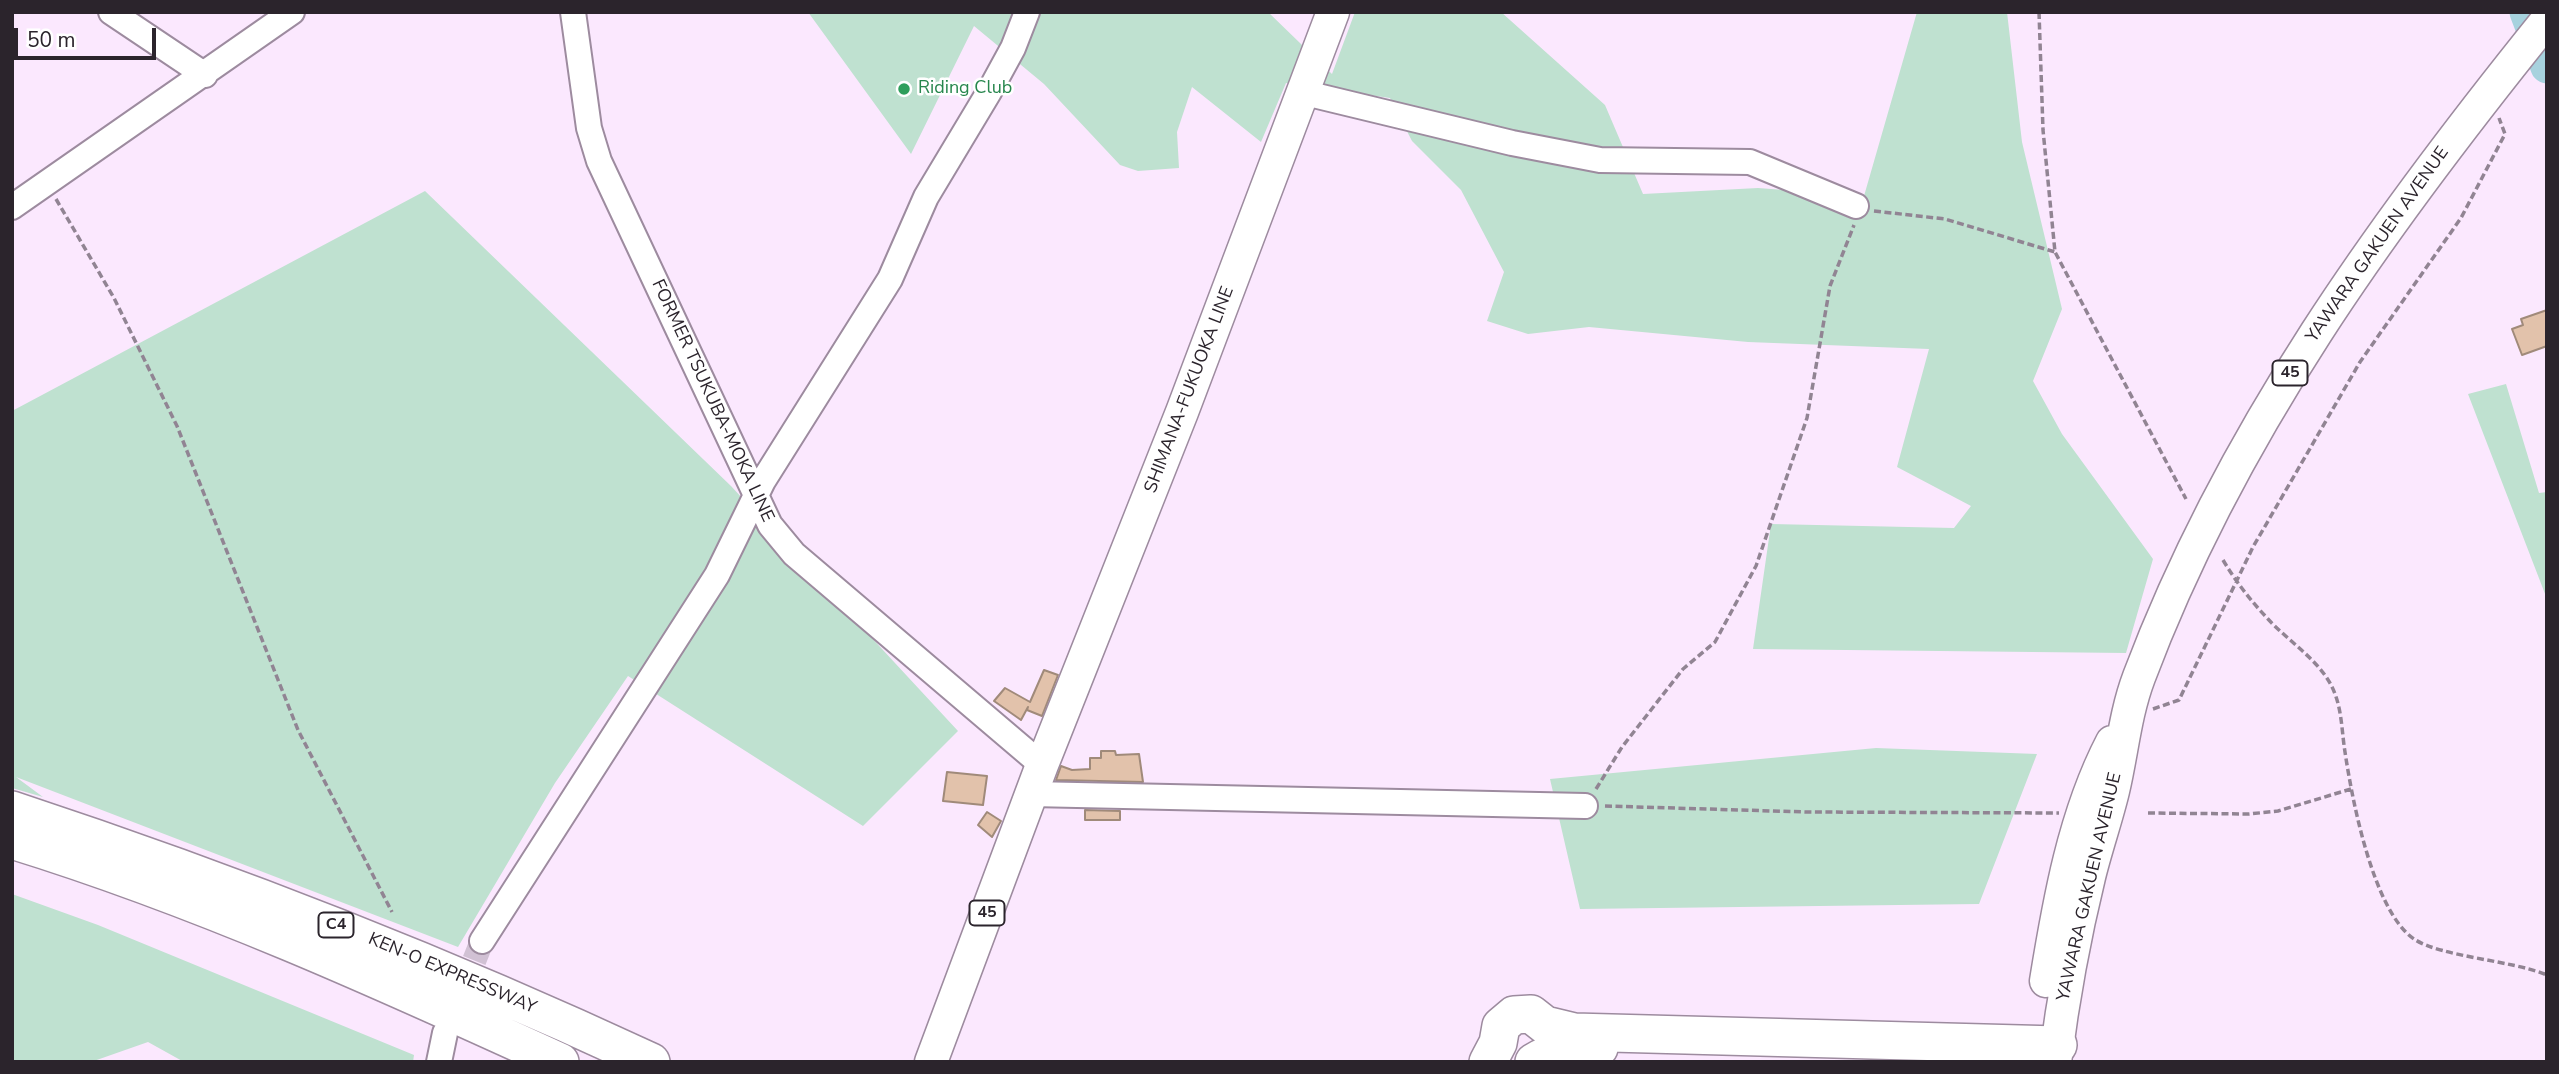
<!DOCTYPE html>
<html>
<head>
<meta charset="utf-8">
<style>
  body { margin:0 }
  #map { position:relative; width:2559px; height:1074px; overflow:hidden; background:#fbe8fe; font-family:"Nunito Sans",sans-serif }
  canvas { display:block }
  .frame { position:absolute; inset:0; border:14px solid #2b242c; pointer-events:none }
  .scale { position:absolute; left:14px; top:28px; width:142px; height:32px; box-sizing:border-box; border:4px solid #2b242c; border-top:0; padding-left:9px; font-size:21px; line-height:24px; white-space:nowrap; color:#2b242c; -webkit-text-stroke:5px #fff; paint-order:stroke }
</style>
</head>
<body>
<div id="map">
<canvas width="2559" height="1074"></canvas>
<div class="frame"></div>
<div class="scale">50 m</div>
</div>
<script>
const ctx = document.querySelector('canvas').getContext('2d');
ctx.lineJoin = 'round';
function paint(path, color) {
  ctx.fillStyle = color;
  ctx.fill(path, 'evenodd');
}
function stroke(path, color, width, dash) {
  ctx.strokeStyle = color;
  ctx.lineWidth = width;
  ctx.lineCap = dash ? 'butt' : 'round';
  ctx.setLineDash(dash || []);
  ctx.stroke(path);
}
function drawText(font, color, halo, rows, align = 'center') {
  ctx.font = font + ' "Nunito Sans",sans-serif';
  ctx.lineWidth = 5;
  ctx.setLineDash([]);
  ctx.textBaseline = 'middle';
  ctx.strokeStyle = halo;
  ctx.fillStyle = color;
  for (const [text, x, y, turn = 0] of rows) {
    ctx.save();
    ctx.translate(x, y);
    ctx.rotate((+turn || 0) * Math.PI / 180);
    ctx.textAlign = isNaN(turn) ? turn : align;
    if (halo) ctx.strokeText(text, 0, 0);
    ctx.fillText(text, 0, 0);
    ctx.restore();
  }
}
paint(new Path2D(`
  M 808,12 L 1268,12 L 1332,74 L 1355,12 L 1501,12 L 1605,105 L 1643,194 L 1758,188 L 1864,196 L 1917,12 L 2007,12 L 2022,142 L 2062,309 L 2033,381 L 2062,434 L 2153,559 L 2126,653 L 1753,649 L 1771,524 L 1954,528 L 1971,506 L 1897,467 L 1929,349 L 1748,342 L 1589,327 L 1528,334 L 1487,321 L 1504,272 L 1461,190 L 1412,141 L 1390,98 L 1286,83 L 1261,142 L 1192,87 L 1177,132 L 1179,168 L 1138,171 L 1120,165 L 1044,84 L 974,26 L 911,154 Z
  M 425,191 L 731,486 L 958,731 L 863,826 L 628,676 L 555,783 L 458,947 L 16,777 L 43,797 L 12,788 L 12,411 Z
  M 2506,384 L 2539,493 L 2547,492 L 2547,599 L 2468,394 Z
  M 1876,748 L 2037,754 L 1979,904 L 1580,909 L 1550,779 Z
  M 12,894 L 98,925 L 414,1055 L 413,1062 L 184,1062 L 148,1042 L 91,1062 L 12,1062 Z`), '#bfe1d0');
stroke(new Path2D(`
  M 2526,12 L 2547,67`), '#a7d2de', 33);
const building = new Path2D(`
  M 2547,310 L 2547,346 L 2522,355 L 2512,329 L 2523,325 L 2521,319 Z
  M 1044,670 L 1058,675 L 1042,716 L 1027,710 L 1028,707 L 1021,720 L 994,701 L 1005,688 L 1030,702 Z
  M 1101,751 L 1115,751 L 1116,755 L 1139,754 L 1143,782 L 1056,780 L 1061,766 L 1072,770 L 1090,769 L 1090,758 L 1101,758 Z
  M 947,772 L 987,776 L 983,805 L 943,801 Z
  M 1085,810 L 1120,811 L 1120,820 L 1085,820 Z
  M 987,812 L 1001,821 L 992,837 L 978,825 Z`);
paint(building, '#e2c2ab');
stroke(building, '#a08a7a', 2);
stroke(new Path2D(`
  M 461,994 L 482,941`), '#d1c1d4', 24, [24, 12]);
const minor = new Path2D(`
  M 111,12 L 205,75
  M 573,12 L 589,128 L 599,161 L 770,525 L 794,554 L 1042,765
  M 1301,92 L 1512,143 L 1600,160 L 1750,162 L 1856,206
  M 12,207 L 292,12
  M 1031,794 L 1585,806
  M 482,941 L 717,575 L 763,481 L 890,279 L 926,197 L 989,92 L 1013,48 L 1027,12
  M 439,1062 L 445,1033`);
const major = new Path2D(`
  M 2046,981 C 2059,901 2074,815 2112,742
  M 931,1062 L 1042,765 L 1182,412 L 1333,12
  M 2055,1062 C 2063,999 2074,938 2089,877 C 2096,848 2106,820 2113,791 C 2122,753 2125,714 2139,677 C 2231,432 2384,222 2547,20`);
const highway = new Path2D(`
  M 12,810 C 230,882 443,965 651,1062
  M 12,840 C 200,898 381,980 560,1062
  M 1488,1062 L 1498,1043 L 1501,1026 L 1514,1015 L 1531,1014 L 1545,1025 L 1574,1032 L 2058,1045
  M 1534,1062 C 1554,1049 1576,1048 1599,1048`);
stroke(minor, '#9d8b9f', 28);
stroke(major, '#9d8b9f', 35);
stroke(highway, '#9d8b9f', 40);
stroke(new Path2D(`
  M 2039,12 L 2043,130 L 2055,252 L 2186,499
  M 56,199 L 114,298 L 177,426 L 298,730 L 392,912
  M 1874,211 L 1945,219 L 2055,252
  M 2223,560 C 2236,582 2251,601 2268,619 C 2290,643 2324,663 2335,694 C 2342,712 2342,734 2345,752 C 2352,799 2373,911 2414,939 C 2441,957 2511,960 2547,975
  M 2153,709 L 2179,700 L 2253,547 L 2360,362 L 2461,218 L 2505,134 L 2499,118
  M 1596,789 L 1622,747 L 1683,669 L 1715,642 L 1756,566 L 1807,418 L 1830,286 L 1854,225
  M 1605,806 L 1807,812 L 2059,813
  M 2148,813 L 2249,814 L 2278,811 L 2351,789`), '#918493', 3.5, [7, 3.5]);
stroke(minor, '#fff', 24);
stroke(major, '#fff', 32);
stroke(highway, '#fff', 37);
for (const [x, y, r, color] of [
  [904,89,7,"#2e9e5b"]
]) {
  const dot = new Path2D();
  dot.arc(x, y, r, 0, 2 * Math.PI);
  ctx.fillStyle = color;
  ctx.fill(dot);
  stroke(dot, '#fff', 2.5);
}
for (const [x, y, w] of [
  [2290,373,35],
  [987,913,35],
  [336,925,35]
]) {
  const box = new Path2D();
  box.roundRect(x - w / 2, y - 12.5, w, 25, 5);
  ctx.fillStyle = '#fff';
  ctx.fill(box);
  stroke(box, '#2b242c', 2);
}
drawText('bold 16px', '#2b242c', null, [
  ["45",2290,373],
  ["45",987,913],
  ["C4",336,925]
]);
drawText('18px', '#27864d', '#fff', [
  ["Riding Club",918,89]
], 'left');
drawText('18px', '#2b242c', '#fff', [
  ["YAWARA GAKUEN AVENUE",2378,245,-55],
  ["SHIMANA-FUKUOKA LINE",1190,390,-69],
  ["FORMER TSUKUBA-MOKA LINE",712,401,65],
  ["YAWARA GAKUEN AVENUE",2090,887,-77],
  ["KEN-O EXPRESSWAY",452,974,23]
]);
</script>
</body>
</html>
